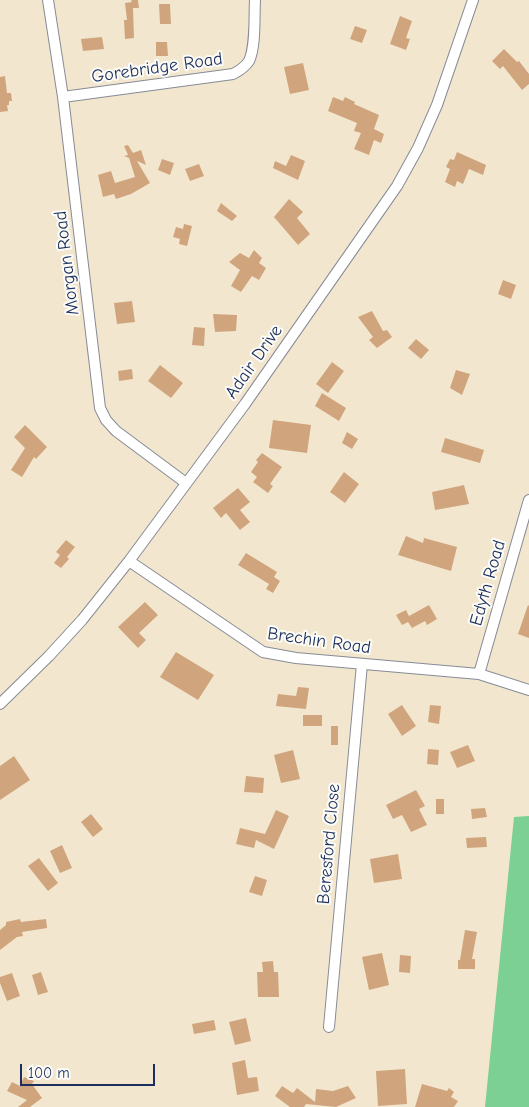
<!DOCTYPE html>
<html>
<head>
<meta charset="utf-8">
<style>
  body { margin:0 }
  #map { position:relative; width:529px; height:1107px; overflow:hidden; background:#f2e7ce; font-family:"Comic Neue",sans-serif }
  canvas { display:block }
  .scale { position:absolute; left:20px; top:1064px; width:135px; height:22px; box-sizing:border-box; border:2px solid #1b2f5e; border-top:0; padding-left:6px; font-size:15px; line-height:18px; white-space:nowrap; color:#1b2f5e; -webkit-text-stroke:4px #fdfcf7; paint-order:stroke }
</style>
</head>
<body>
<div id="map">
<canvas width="529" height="1107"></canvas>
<div class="scale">100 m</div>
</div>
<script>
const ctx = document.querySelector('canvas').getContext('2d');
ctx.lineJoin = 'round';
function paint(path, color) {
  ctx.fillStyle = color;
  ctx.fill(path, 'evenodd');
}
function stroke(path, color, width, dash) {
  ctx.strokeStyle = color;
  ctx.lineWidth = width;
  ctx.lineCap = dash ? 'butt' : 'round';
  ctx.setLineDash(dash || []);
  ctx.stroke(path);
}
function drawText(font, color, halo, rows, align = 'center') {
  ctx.font = font + ' "Comic Neue",sans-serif';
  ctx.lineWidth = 4;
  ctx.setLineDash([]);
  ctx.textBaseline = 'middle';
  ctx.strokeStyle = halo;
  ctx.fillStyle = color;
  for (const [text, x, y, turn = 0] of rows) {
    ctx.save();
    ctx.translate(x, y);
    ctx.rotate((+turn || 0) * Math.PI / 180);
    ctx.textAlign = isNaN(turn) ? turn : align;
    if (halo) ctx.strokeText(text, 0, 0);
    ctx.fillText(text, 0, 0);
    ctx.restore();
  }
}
paint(new Path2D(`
  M 529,816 L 529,1107 L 485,1107 L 514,817 Z`), '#7cd093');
paint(new Path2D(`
  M 131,0 L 138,0 L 139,8 L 133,8 L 134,38 L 125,39 L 124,20 L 127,20 L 125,3 L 132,2 Z
  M 159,4 L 170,4 L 171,24 L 160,24 Z
  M 400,16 L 412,21 L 406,38 L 410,39 L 406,50 L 390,44 Z
  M 355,26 L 367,30 L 362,43 L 350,39 Z
  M 102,37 L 104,49 L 83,51 L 81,39 Z
  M 156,42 L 167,42 L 168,56 L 156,56 Z
  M 504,49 L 517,62 L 519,61 L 529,74 L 529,84 L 522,90 L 503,66 L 500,69 L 492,61 Z
  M 303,63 L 309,90 L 290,94 L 284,67 Z
  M 5,76 L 7,93 L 11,93 L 12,101 L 9,101 L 9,105 L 7,105 L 8,111 L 0,112 L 0,77 Z
  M 333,97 L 343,101 L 345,97 L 355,102 L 354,104 L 379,115 L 374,129 L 384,134 L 381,143 L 374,140 L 369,155 L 354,149 L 361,133 L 354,131 L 357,123 L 328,111 Z
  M 128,145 L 133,153 L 141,150 L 146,165 L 137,161 L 150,183 L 131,194 L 116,199 L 114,194 L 103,197 L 98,175 L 111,171 L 115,183 L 135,177 L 129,158 L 124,156 L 128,155 L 124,146 Z
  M 457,152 L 486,165 L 483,175 L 469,169 L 463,184 L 457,181 L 455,187 L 445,182 L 450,169 L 446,167 L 450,159 L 454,160 Z
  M 291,155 L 305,161 L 298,180 L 273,168 L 275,161 L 286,166 Z
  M 162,159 L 174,163 L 170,175 L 158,170 Z
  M 199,164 L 204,176 L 190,181 L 185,169 Z
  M 289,199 L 303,212 L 297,218 L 310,234 L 298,245 L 274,217 Z
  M 221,203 L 237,216 L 232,221 L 217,211 Z
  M 184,224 L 192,226 L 187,246 L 179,244 L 180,239 L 173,237 L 176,227 L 183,229 Z
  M 254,250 L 262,258 L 259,263 L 266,268 L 259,280 L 252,276 L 241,292 L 231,286 L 240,270 L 229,262 L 240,253 L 249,258 Z
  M 503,280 L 516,285 L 511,299 L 498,294 Z
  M 132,301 L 135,322 L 117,324 L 114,303 Z
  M 372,311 L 383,331 L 387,330 L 392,337 L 377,348 L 369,340 L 373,337 L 358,317 Z
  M 213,314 L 237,315 L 236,331 L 215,332 Z
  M 194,327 L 205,328 L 204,346 L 192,345 Z
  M 416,339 L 429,350 L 421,359 L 408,348 Z
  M 332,362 L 344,371 L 328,393 L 316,384 Z
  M 160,365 L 183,383 L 171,398 L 148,381 Z
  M 132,369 L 133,379 L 119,381 L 118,371 Z
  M 456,370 L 470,374 L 462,395 L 450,388 Z
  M 322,393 L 346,408 L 339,421 L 315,406 Z
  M 273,420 L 311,425 L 307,453 L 269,448 Z
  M 25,425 L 47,447 L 36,459 L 34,457 L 22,477 L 11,470 L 25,448 L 14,437 Z
  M 347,432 L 358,439 L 352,449 L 342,443 Z
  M 445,438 L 484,450 L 480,463 L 441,452 Z
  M 262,453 L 282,467 L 270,484 L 273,486 L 268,493 L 253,482 L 257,477 L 251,472 L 258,462 L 256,460 Z
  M 344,472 L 359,484 L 345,503 L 330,492 Z
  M 464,485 L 469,504 L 435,510 L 432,492 Z
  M 238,488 L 250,502 L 240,510 L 250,522 L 240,530 L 226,513 L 221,518 L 213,508 Z
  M 406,536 L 423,543 L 424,538 L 457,547 L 451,571 L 398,555 Z
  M 66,540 L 75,547 L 67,557 L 69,559 L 61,568 L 54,563 L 60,555 L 56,552 Z
  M 246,553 L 277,572 L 274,577 L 280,581 L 273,593 L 266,589 L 269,584 L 238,565 Z
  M 145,602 L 158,615 L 139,633 L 146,640 L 138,648 L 118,627 Z
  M 429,605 L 437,619 L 427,625 L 425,621 L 412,628 L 408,622 L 402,625 L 396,615 L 406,610 L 409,616 Z
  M 528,605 L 529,606 L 529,638 L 518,634 Z
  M 176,652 L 214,675 L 198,700 L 160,677 Z
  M 298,687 L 309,688 L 306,709 L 276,706 L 278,694 L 296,696 Z
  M 402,705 L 416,726 L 402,736 L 388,714 Z
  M 430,705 L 441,706 L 439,724 L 428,722 Z
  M 303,715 L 322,715 L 322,726 L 303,726 Z
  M 331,726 L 338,726 L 338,745 L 331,745 Z
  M 468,745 L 475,761 L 457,768 L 450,752 Z
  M 428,749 L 439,750 L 438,765 L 427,764 Z
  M 293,750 L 300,779 L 281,783 L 274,755 Z
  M 14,756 L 30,780 L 0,800 L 0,766 Z
  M 246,776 L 264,778 L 263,793 L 244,792 Z
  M 416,790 L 425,806 L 419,809 L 427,825 L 411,832 L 402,815 L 393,819 L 386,805 Z
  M 436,799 L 444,799 L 444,814 L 436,814 Z
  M 485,808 L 487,817 L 472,819 L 471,809 Z
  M 276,810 L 289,816 L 274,849 L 256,840 L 254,848 L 236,844 L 240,828 L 265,834 Z
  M 91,814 L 103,829 L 93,837 L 81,822 Z
  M 486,837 L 487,847 L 467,848 L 466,838 Z
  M 62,845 L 72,868 L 60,873 L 50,851 Z
  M 398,854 L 402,879 L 374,883 L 370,859 Z
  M 39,858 L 58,883 L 48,891 L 28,866 Z
  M 255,876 L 267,880 L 262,896 L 249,892 Z
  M 20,919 L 21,922 L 46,919 L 47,928 L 22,932 L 23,936 L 17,937 L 0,950 L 0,930 L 6,925 L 6,922 Z
  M 465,930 L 477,932 L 472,959 L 475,959 L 475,969 L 458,969 L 458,960 L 460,960 Z
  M 382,953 L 389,985 L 369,990 L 362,957 Z
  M 400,955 L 411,956 L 410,973 L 399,972 Z
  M 273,961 L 274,972 L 278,972 L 279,997 L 258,997 L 257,972 L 263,972 L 262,962 Z
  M 41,972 L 48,992 L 38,995 L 32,975 Z
  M 12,973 L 20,996 L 7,1001 L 0,983 L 0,977 Z
  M 246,1018 L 251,1041 L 235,1045 L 229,1022 Z
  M 214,1020 L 216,1030 L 194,1034 L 192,1024 Z
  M 245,1060 L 248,1078 L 257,1077 L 259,1091 L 237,1095 L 232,1063 Z
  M 405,1069 L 407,1104 L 378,1106 L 376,1071 Z
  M 24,1077 L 34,1081 L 32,1084 L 42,1098 L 30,1107 L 18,1107 L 27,1100 L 7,1091 L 12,1082 L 20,1086 Z
  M 422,1084 L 447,1091 L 449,1088 L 454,1092 L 451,1097 L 458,1101 L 454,1107 L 415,1107 Z
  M 282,1086 L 293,1093 L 297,1088 L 315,1102 L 316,1089 L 333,1091 L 348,1086 L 356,1098 L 336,1107 L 306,1104 L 304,1107 L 290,1107 L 275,1096 Z`), '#d0a57e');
const minor = new Path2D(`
  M 48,0 L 63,97 L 100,408 L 106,420 L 116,431 L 186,483
  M 63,97 L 233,74 C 239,71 245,67 249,61 C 256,46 254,17 255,0
  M 129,561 L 263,652 L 296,658 L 479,674 L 529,690
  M 479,674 L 529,500
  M 0,704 L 49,656 L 82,620 L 129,561 L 245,404 L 397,186 L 418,148 L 437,105 L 473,0
  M 329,1027 L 362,664`);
stroke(minor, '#868b96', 12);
stroke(minor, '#fff', 10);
drawText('18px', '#1b2f5e', '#fdfcf7', [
  ["Gorebridge Road",157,68,-8],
  ["Morgan Road",67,263,-97],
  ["Adair Drive",254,362,-55],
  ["Edyth Road",488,583,-74],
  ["Brechin Road",319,641,8],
  ["Beresford Close",329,844,-85]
]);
</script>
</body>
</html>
